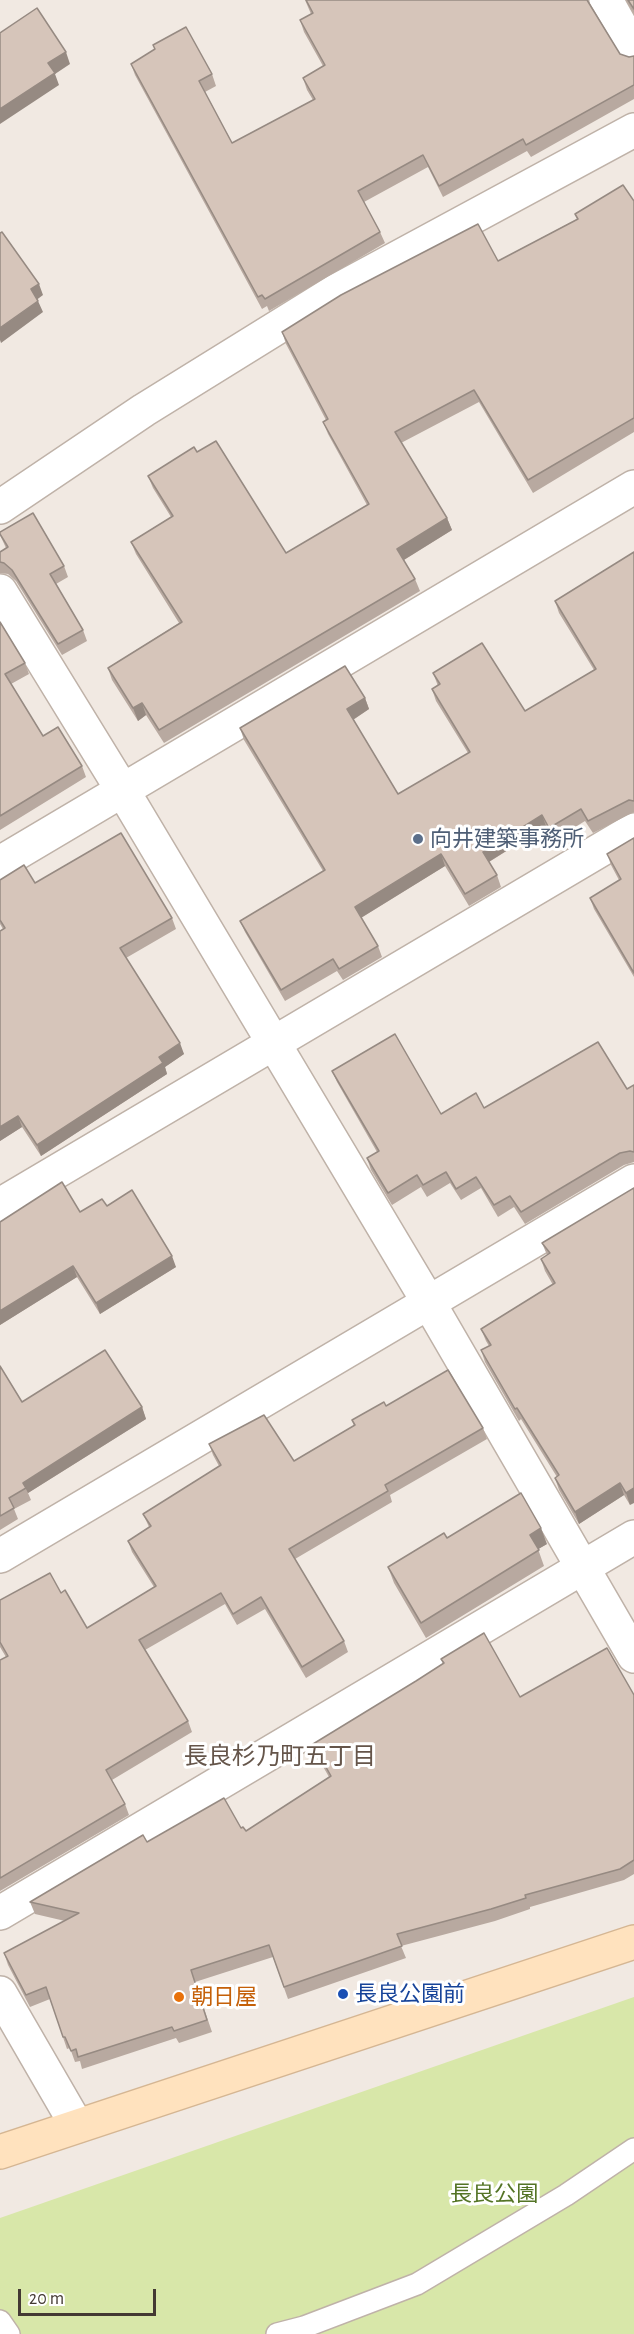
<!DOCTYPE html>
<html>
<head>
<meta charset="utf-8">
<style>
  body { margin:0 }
  #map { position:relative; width:634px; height:2334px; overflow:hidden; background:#f1e9e2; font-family:"Alegreya Sans",sans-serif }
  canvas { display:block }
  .scale { position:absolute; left:18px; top:2289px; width:138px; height:27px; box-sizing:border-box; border:3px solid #433933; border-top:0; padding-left:8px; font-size:18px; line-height:21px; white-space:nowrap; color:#433933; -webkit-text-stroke:4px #fff; paint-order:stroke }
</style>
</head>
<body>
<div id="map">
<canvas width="634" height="2334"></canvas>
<div class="scale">20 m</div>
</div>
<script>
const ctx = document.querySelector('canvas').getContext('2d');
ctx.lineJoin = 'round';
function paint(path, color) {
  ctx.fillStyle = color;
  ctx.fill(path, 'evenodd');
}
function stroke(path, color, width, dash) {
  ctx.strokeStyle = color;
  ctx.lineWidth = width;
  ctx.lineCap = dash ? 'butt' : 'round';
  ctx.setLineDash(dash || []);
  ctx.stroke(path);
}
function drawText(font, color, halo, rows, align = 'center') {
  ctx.font = font + ' "Alegreya Sans","Noto Sans JP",sans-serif';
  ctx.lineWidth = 6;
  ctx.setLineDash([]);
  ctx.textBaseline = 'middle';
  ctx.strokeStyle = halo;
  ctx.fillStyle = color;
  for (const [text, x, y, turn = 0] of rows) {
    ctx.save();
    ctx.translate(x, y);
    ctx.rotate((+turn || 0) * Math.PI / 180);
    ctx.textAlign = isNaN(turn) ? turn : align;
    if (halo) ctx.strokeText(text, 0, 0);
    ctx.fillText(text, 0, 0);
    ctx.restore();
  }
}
paint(new Path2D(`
  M 634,1997 L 634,2334 L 0,2334 L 0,2218 Z`), '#d8e7a9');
const lane = new Path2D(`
  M 0,2321 L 9,2334
  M 277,2334 L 304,2327 L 417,2284 L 566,2195 L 634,2149`);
const street = new Path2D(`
  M 606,0 L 634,50
  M 0,507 L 144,410 L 336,291 L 634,130
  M 0,591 L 123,791 L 429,1303 L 634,1656
  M 0,863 L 634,487
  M 0,1205 L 634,830
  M 0,1556 L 634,1181
  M 0,1913 L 634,1537
  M 0,1993 L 77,2126`);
const secondary = new Path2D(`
  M 0,2152 L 634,1942`);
stroke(lane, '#bfb2a8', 24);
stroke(street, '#bfb2a8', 36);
stroke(secondary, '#d5b693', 36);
stroke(lane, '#fff', 21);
stroke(street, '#fff', 33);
stroke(secondary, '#ffe2be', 33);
paint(new Path2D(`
  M 305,0 L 588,0 L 620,54 L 629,57 L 634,56 L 634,99 L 531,157 L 527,151 L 443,197 L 428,167 L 364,202 L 380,232 L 385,243 L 269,311 L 267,306 L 262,309 L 135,75 L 131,64 L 155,50 L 153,45 L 212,74 L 216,86 L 205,92 L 232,143 L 313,100 L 307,90 L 303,78 L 323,66 L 304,32 L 300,20 L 311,14 Z
  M 626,0 L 634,0 L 634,14 Z
  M 634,201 L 634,432 L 533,493 L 479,402 L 401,443 L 447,518 L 452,530 L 404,560 L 415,579 L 420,591 L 164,743 L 146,715 L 138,721 L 112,680 L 108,668 L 179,623 L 136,554 L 131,542 L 171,517 L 153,488 L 148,476 L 197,452 L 286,553 L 367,505 L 328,434 L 323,422 L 326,420 L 286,344 L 282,332 L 498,261 L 577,219 L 575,214 Z
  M 0,532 L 64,566 L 68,577 L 56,584 L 83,630 L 87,641 L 62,655 L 16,581 L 8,574 L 0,573 L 0,552 L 6,548 L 0,535 Z
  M 634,552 L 634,812 L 593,833 L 585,821 L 554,840 L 546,826 L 489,862 L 497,875 L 501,887 L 469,906 L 445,866 L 361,918 L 378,946 L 382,957 L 343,980 L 337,971 L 285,1001 L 245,932 L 240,921 L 323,871 L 244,740 L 240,728 L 365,698 L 369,709 L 353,720 L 398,794 L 468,753 L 436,701 L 432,689 L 438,686 L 433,673 L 525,711 L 594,670 L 559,613 L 555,601 Z
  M 0,622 L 25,663 L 29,674 L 11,684 L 43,736 L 82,766 L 86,777 L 0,830 Z
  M 634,838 L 634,977 L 594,909 L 590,898 L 619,880 L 611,865 L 607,854 Z
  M 0,880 L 35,883 L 172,918 L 176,929 L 126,958 L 184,1054 L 165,1067 L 167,1074 L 41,1156 L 22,1127 L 0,1141 L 0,931 L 3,929 L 0,924 Z
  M 332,1071 L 441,1114 L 627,1089 L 634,1085 L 634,1162 L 624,1165 L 525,1224 L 514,1207 L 498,1217 L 481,1188 L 461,1200 L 450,1183 L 427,1197 L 421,1187 L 392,1205 L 371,1170 L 367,1158 L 377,1152 L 337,1082 Z
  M 634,1188 L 630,1505 L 624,1495 L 579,1524 L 559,1490 L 555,1478 L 557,1477 L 521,1419 L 519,1421 L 485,1362 L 481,1350 L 489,1346 L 486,1341 L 481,1329 L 553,1285 L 545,1271 L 541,1259 L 547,1255 L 542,1243 Z
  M 107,1206 L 176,1267 L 100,1314 L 77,1277 L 0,1325 L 0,1222 L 80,1212 Z
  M 0,1366 L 22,1402 L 142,1407 L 146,1419 L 28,1493 L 31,1500 L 14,1509 L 18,1519 L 0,1530 Z
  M 386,1406 L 483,1428 L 487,1439 L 390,1495 L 392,1502 L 295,1559 L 344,1641 L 348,1652 L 306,1678 L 265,1609 L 237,1625 L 225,1604 L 145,1650 L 188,1721 L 192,1732 L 112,1780 L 125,1804 L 129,1815 L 0,1891 L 0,1660 L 6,1657 L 0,1647 L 0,1600 L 61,1593 L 87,1628 L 154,1587 L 132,1552 L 128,1541 L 149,1527 L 143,1514 L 219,1466 L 213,1455 L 209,1444 L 294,1461 L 354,1426 L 352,1420 Z
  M 447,1538 L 547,1544 L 538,1549 L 544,1566 L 426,1638 L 394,1583 L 388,1567 Z
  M 441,1659 L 520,1697 L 634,1695 L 634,1874 L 624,1880 L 530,1907 L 530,1909 L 495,1921 L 401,1946 L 406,1958 L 288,1999 L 273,1957 L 195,1982 L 212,2032 L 179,2043 L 176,2038 L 82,2069 L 80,2061 L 75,2062 L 70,2048 L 67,2049 L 50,1999 L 30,2007 L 8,1965 L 4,1953 L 65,1921 L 35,1914 L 30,1902 L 147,1842 L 241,1828 L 246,1831 L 329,1777 L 317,1756 L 313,1744 L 416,1681 L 443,1664 Z`), '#b8a9a0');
paint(new Path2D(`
  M 66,52 L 70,64 L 55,74 L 59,85 L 0,124 L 0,109 L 48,63 Z
  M 39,284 L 43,295 L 35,301 L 31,289 Z
  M 38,301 L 43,312 L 1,343 L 0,340 L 0,328 Z
  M 447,518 L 452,530 L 402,561 L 397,549 Z
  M 365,698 L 369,709 L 351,721 L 347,709 Z
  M 142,703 L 146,715 L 138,721 L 133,708 Z
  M 542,815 L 546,826 L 487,863 L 483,852 Z
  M 441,854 L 445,866 L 359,919 L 355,907 Z
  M 180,1043 L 184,1054 L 165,1067 L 167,1074 L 41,1156 L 37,1145 L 159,1057 Z
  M 18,1116 L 22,1127 L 0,1141 L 0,1127 Z
  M 172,1256 L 176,1267 L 100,1314 L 96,1303 Z
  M 73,1266 L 77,1277 L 0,1325 L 0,1311 Z
  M 142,1407 L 146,1419 L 28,1493 L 23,1483 Z
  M 620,1483 L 624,1495 L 579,1524 L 575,1512 Z
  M 634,1488 L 634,1503 L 630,1505 L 626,1493 Z
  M 541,1528 L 547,1544 L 535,1551 L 530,1535 Z`), '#968a82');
const building = new Path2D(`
  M 306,0 L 587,0 L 620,54 L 629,57 L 634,56 L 634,85 L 526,145 L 523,139 L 439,186 L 423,155 L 358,191 L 380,232 L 265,299 L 262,295 L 258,297 L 131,64 L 155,49 L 153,45 L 186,27 L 212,74 L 199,81 L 232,143 L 315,99 L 303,78 L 325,65 L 300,20 L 313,13 Z
  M 628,0 L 634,0 L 634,9 Z
  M 37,8 L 66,52 L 48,63 L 55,73 L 0,109 L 0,33 Z
  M 623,185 L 634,201 L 634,418 L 528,480 L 474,390 L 395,432 L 447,518 L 397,549 L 415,579 L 159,730 L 142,703 L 133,708 L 108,668 L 182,622 L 131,542 L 173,516 L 148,476 L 194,447 L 197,452 L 216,441 L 286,553 L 369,504 L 323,422 L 328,419 L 282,332 L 341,295 L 478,224 L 498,261 L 578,219 L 575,214 Z
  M 2,232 L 39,284 L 31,289 L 38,301 L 0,328 L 0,233 Z
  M 33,513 L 64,566 L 50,574 L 83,630 L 58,644 L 12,570 L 4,563 L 0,562 L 0,552 L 8,547 L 0,534 L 0,532 Z
  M 634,552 L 634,801 L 629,800 L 588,821 L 581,809 L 549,828 L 542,815 L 483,852 L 497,875 L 465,894 L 441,854 L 355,907 L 378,946 L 339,969 L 333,959 L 281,990 L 240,921 L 325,870 L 240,728 L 345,666 L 365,698 L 347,709 L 398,794 L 470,752 L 432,689 L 440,684 L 433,673 L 482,643 L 525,711 L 596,669 L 555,601 Z
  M 0,622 L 25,663 L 5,674 L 43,736 L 58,727 L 82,766 L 0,816 Z
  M 121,833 L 172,918 L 120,948 L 180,1043 L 159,1057 L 163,1063 L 37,1145 L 18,1116 L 0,1127 L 0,931 L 5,928 L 0,920 L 0,880 L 24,865 L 35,883 Z
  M 634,838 L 634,973 L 590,898 L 621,879 L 607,854 Z
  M 395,1034 L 441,1114 L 476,1093 L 484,1108 L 598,1042 L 627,1089 L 634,1085 L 634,1152 L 630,1151 L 620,1153 L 521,1212 L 510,1196 L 494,1205 L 476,1177 L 456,1189 L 446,1172 L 423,1185 L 417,1175 L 388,1193 L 367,1158 L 379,1151 L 332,1071 Z
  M 62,1182 L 80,1212 L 102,1199 L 107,1206 L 132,1190 L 172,1256 L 96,1303 L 73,1266 L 0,1311 L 0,1222 Z
  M 634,1188 L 634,1488 L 626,1493 L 620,1483 L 575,1512 L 555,1478 L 559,1475 L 517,1408 L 515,1409 L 481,1350 L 491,1345 L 481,1329 L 555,1283 L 541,1259 L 550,1253 L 542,1243 Z
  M 105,1350 L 142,1407 L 23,1483 L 26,1488 L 9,1498 L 14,1508 L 0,1516 L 0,1366 L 22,1402 Z
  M 448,1370 L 483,1428 L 385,1485 L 388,1491 L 289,1549 L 344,1641 L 302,1667 L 261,1597 L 233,1614 L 221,1593 L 139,1640 L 188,1721 L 106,1770 L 125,1804 L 0,1878 L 0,1660 L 8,1656 L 0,1642 L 0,1600 L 50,1573 L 61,1593 L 65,1590 L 87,1628 L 156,1586 L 128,1541 L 151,1526 L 143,1514 L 221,1465 L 209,1444 L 264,1415 L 294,1461 L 355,1425 L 352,1420 L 384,1402 L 386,1406 Z
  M 521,1493 L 541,1528 L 530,1535 L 539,1550 L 421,1623 L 388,1567 L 444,1533 L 447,1538 Z
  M 484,1633 L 520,1697 L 607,1648 L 634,1695 L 634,1860 L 620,1869 L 525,1895 L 526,1898 L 491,1909 L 397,1934 L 402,1946 L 284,1987 L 269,1945 L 191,1970 L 207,2020 L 174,2031 L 172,2027 L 78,2057 L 76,2049 L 71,2051 L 65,2037 L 63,2037 L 46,1987 L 26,1995 L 4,1953 L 79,1913 L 30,1902 L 143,1835 L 147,1842 L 224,1798 L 241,1828 L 243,1827 L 246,1831 L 331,1776 L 313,1744 L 416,1681 L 444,1663 L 441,1659 Z`);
paint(building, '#d6c5ba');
stroke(building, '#968a82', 1.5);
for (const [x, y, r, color] of [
  [418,839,6,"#5c6f8a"],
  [343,1994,6,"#1a4fb4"],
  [179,1997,6,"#e8710a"]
]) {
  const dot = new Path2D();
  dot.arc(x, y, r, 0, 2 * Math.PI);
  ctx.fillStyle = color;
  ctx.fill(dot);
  stroke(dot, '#fff', 2);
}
drawText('22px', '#4e5e75', '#fff', [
  ["向井建築事務所",430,839]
], 'left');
drawText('22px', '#164399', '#fff', [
  ["長良公園前",355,1994]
], 'left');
drawText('22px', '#c56008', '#fff', [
  ["朝日屋",191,1997]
], 'left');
drawText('22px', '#547426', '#fff', [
  ["長良公園",494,2194]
]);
drawText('24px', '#65554a', '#fff', [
  ["長良杉乃町五丁目",280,1757]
]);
</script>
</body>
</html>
